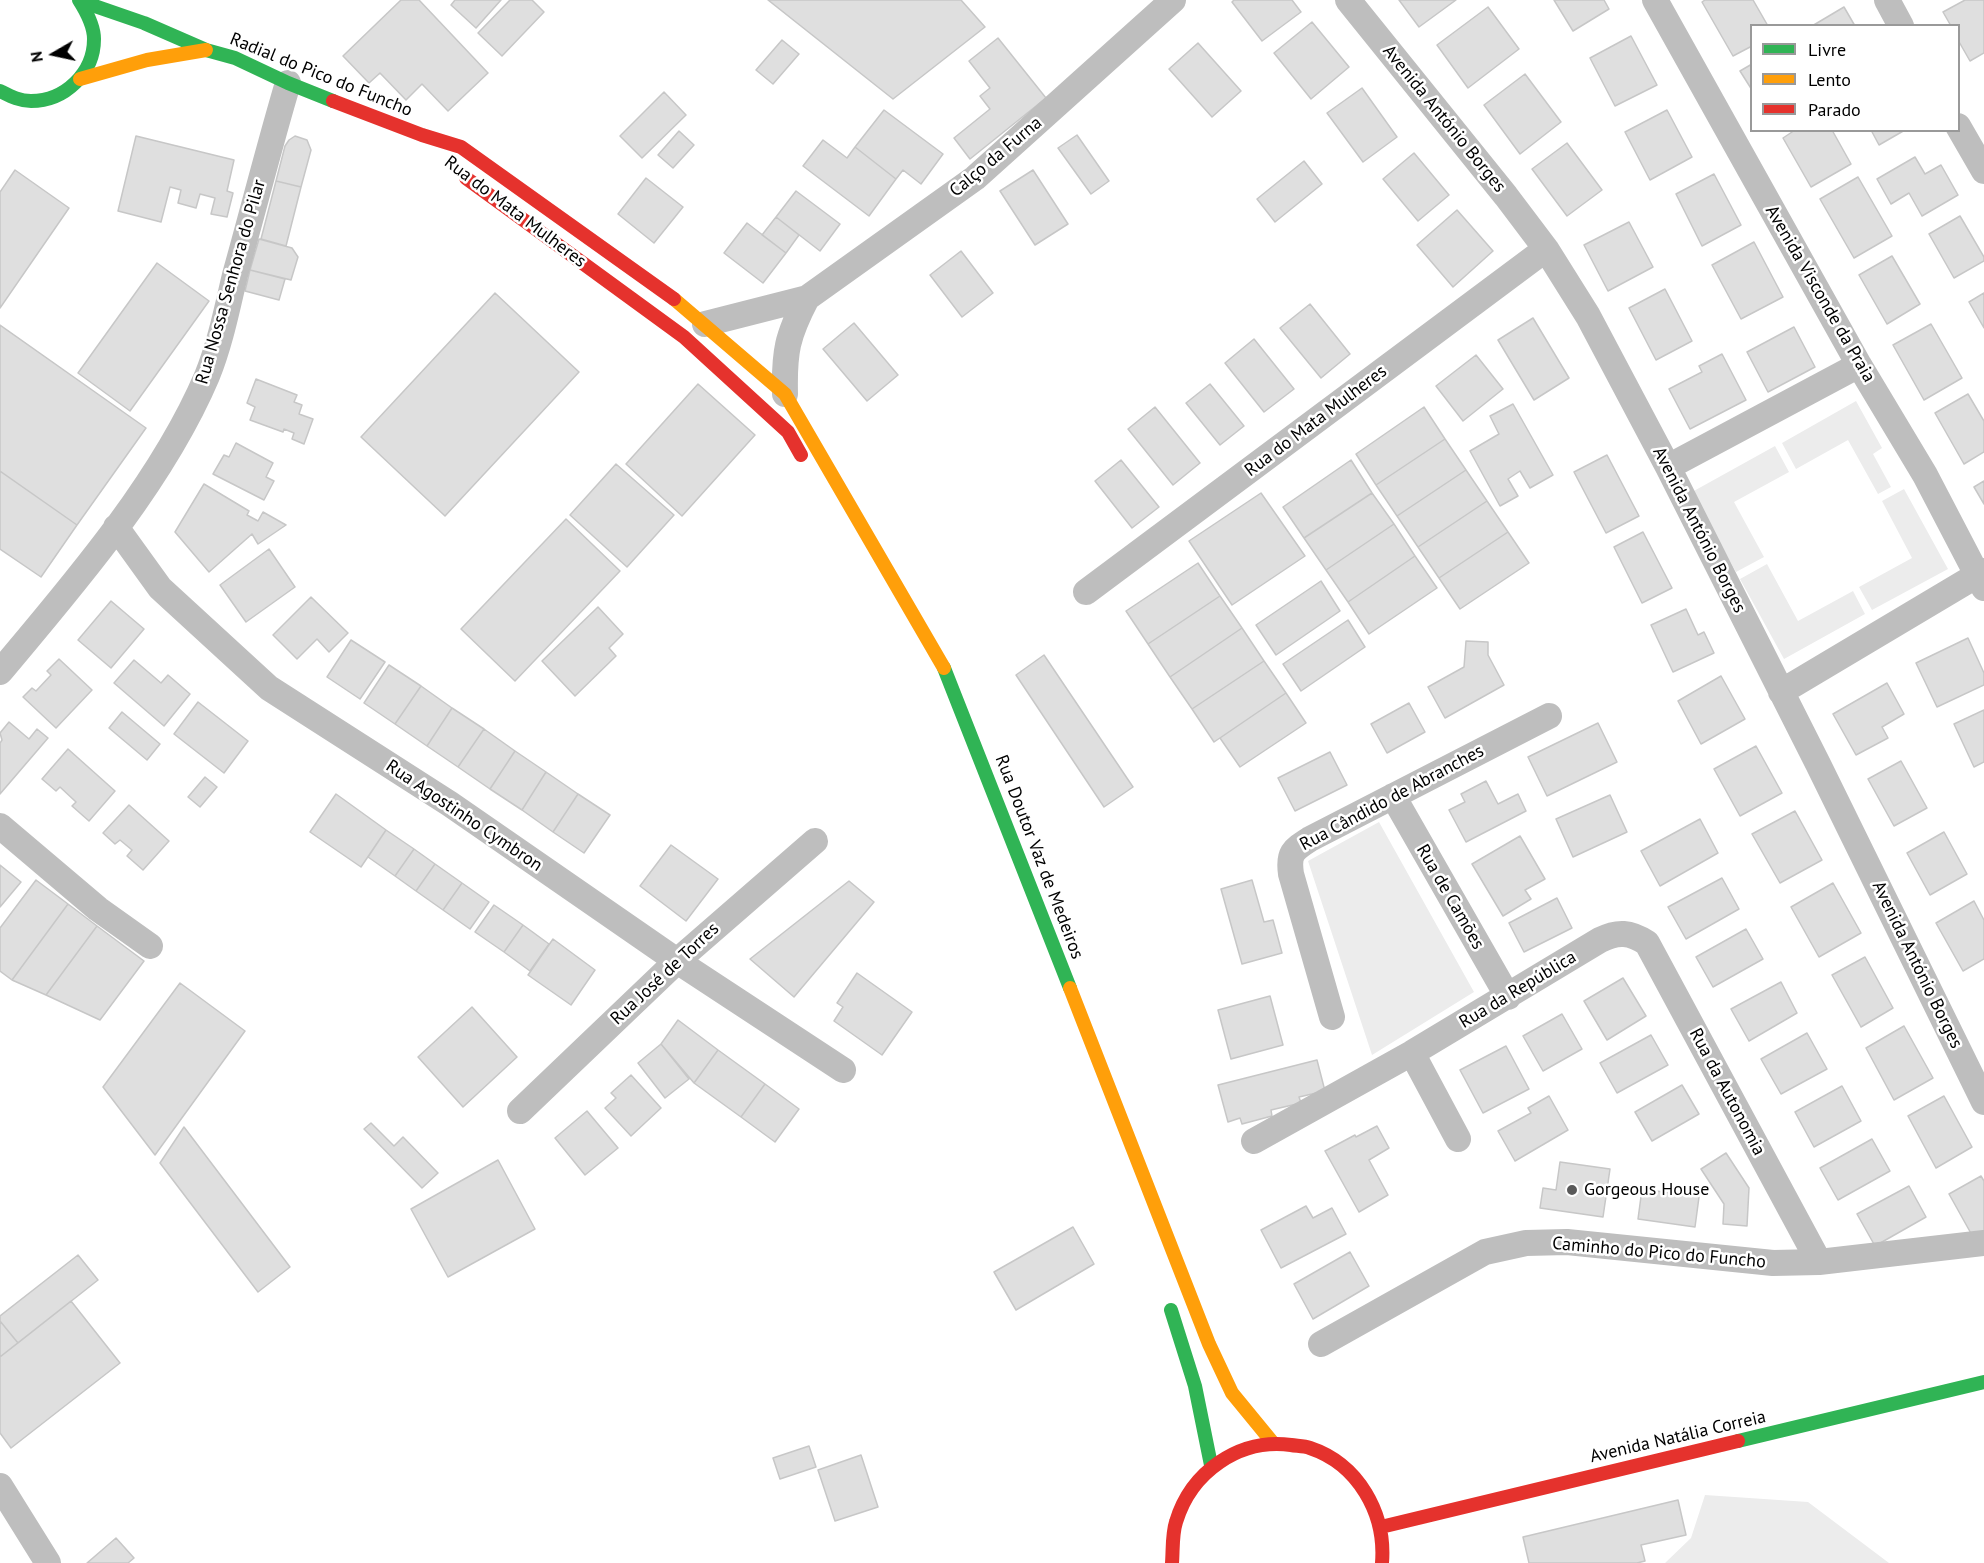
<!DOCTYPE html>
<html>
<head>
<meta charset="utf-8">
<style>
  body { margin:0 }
  #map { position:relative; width:1984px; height:1563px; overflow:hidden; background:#fff; font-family:"PT Sans",sans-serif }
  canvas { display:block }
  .legend { position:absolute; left:1750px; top:24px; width:210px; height:108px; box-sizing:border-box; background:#fff; border:2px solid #999; margin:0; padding:8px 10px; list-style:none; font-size:18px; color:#000 }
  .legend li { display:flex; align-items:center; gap:12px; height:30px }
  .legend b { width:30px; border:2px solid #999 }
  .north { position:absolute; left:24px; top:24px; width:60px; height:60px; -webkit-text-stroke:4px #fff; paint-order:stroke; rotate:261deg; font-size:16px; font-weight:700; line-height:24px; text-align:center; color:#000 }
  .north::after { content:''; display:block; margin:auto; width:21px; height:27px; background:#000; clip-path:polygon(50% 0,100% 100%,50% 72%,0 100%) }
</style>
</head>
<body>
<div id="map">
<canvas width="1984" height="1563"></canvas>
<ul class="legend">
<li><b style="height:8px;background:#30b455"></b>Livre</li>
<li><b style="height:8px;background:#ff9f0a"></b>Lento</li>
<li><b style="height:8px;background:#e5322d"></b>Parado</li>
</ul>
<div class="north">N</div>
</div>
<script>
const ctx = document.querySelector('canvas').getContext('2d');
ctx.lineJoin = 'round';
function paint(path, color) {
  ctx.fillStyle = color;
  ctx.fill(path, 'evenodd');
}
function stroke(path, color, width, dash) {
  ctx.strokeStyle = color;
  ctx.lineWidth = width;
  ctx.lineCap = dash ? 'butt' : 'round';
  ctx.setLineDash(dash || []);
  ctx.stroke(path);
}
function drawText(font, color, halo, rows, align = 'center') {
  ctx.font = font + ' "PT Sans",sans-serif';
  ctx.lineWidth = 5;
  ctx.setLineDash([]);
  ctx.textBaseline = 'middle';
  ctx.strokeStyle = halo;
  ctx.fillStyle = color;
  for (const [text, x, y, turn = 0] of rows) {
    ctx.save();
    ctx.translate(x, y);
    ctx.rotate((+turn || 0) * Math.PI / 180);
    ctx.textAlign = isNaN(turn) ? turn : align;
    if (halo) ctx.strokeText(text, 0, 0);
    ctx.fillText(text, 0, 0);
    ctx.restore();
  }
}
paint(new Path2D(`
  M 1856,401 L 1882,448 L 1873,454 L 1891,487 L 1878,494 L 1848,440 L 1796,469 L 1782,443 Z
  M 1775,446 L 1789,472 L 1734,502 L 1764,557 L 1736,572 L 1692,492 Z
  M 1904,489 L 1948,569 L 1872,610 L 1859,587 L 1912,558 L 1882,501 Z
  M 1767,564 L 1798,621 L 1853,591 L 1865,614 L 1784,659 L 1740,579 Z
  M 1379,822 L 1474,992 L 1372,1055 L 1308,861 Z
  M 1705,1495 L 1808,1502 L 1889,1563 L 1665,1563 L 1691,1538 Z`), '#ececec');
const building = new Path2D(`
  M 401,0 L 419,0 L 488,73 L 448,111 L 422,84 L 406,100 L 380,73 L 369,83 L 343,56 Z
  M 455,0 L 501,0 L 476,28 L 451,5 Z
  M 510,0 L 532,0 L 544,12 L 502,56 L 478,33 Z
  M 768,0 L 961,0 L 985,27 L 893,99 Z
  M 1234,0 L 1292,0 L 1301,12 L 1262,41 L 1232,2 Z
  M 1399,0 L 1456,0 L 1419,27 Z
  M 1554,0 L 1604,0 L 1609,9 L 1573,31 Z
  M 1705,0 L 1753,0 L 1768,26 L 1752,26 L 1752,46 L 1733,56 L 1702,2 Z
  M 1965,0 L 1984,0 L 1984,53 L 1970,61 L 1958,40 L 1958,26 L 1951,26 L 1943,12 Z
  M 1488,7 L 1519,49 L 1468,88 L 1437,45 Z
  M 1844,7 L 1855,26 L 1812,26 Z
  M 1312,22 L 1349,67 L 1311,99 L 1274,53 Z
  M 1631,36 L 1657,85 L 1615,106 L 1590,58 Z
  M 998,38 L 1046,98 L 970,159 L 954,138 L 990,109 L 980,96 L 990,88 L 969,61 Z
  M 782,40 L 799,54 L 773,84 L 756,70 Z
  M 1198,43 L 1241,91 L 1212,117 L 1169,69 Z
  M 1752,64 L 1752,90 L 1740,71 Z
  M 1525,74 L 1561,122 L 1520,154 L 1484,105 Z
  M 1362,88 L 1397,137 L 1363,162 L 1327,113 Z
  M 664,92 L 686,115 L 642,158 L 620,136 Z
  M 884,110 L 943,154 L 921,184 L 903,170 L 896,179 L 855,147 Z
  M 1667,110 L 1692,157 L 1650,180 L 1625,132 Z
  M 1795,130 L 1832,130 L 1851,164 L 1811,187 L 1783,138 Z
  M 1871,130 L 1905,130 L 1879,145 Z
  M 679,131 L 694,145 L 673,168 L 658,155 Z
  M 1077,135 L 1109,181 L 1091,194 L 1058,148 Z
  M 136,136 L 234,160 L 227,191 L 233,193 L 227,217 L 211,214 L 215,198 L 200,194 L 196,208 L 178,203 L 181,190 L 170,187 L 161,222 L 118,211 Z
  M 295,136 L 307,140 L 311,150 L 301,187 L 276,181 L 285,146 L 289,140 Z
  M 823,140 L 847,158 L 855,147 L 896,179 L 869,216 L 803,166 Z
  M 1567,143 L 1602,190 L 1567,216 L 1532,169 Z
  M 1414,153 L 1449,195 L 1418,221 L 1383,179 Z
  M 1915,157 L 1925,174 L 1941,165 L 1958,195 L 1922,216 L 1909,193 L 1891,204 L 1877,179 Z
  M 1304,161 L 1322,184 L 1275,222 L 1257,199 Z
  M 15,170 L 69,208 L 0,308 L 0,192 Z
  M 1033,170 L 1068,224 L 1035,245 L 1000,191 Z
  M 1714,174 L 1741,225 L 1702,246 L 1676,194 Z
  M 1858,177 L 1892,236 L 1854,258 L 1820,199 Z
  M 646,178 L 683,207 L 654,243 L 618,214 Z
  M 276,181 L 301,187 L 286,246 L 261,239 Z
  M 796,191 L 840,224 L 820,251 L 776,217 Z
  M 1457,210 L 1493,251 L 1453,287 L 1417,245 Z
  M 1960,216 L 1984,257 L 1984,261 L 1954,278 L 1929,234 Z
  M 776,217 L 799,235 L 786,253 L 762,235 Z
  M 1629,222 L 1653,267 L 1608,291 L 1584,245 Z
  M 747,223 L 786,253 L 763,283 L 724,253 Z
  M 259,239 L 292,248 L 298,257 L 291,280 L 250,270 Z
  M 1754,242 L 1783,297 L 1741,319 L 1712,265 Z
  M 961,251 L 993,293 L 962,317 L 930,275 Z
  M 1892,256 L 1920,304 L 1887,324 L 1859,275 Z
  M 157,263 L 209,301 L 130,411 L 78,373 Z
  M 250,270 L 285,279 L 279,300 L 245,291 Z
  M 1665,289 L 1692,341 L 1656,360 L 1629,308 Z
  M 495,293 L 579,372 L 445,516 L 361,437 Z
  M 1984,293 L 1984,328 L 1969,302 Z
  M 1310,304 L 1350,354 L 1321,378 L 1280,328 Z
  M 1533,318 L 1569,378 L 1534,400 L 1498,340 Z
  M 854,323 L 898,375 L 867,401 L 823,349 Z
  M 1931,324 L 1962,378 L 1924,400 L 1893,345 Z
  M 0,325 L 146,428 L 77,525 L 0,471 Z
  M 1794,327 L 1815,367 L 1768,392 L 1747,352 Z
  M 1254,339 L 1294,389 L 1264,412 L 1225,363 Z
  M 1722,354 L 1746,400 L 1690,429 L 1669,389 L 1702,372 L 1699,366 Z
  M 1476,355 L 1503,389 L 1463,421 L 1436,386 Z
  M 256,379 L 297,395 L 294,402 L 302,405 L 299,414 L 313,419 L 304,444 L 292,439 L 294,433 L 284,429 L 283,432 L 250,420 L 255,407 L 247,403 Z
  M 698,384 L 755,435 L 682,516 L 626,464 Z
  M 1210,384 L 1244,426 L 1220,445 L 1186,403 Z
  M 1968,394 L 1984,421 L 1984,452 L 1964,464 L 1935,413 Z
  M 1513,404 L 1553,475 L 1530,488 L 1520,471 L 1508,479 L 1518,496 L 1500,506 L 1470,451 L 1499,434 L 1490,416 Z
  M 1155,407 L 1200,463 L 1173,485 L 1128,429 Z
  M 1424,407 L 1445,439 L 1376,485 L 1356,454 Z
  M 1445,439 L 1466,470 L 1397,516 L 1376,485 Z
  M 236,443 L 273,463 L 266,477 L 274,481 L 264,500 L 213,474 L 224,455 L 229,457 Z
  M 1607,455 L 1639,516 L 1606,533 L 1574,472 Z
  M 1121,460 L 1159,507 L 1132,528 L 1095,481 Z
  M 1351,460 L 1372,493 L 1304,538 L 1283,507 Z
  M 616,464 L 674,515 L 627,567 L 570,515 Z
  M 1466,470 L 1487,501 L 1418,547 L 1397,516 Z
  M 0,471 L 77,525 L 41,577 L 0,549 Z
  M 1984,481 L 1984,504 L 1974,487 Z
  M 204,484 L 249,511 L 247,515 L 258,521 L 263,512 L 286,525 L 258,544 L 252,534 L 209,572 L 175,532 Z
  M 1261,493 L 1305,556 L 1232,605 L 1189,541 Z
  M 1372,493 L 1394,524 L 1326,570 L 1304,538 Z
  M 1487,501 L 1508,532 L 1439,578 L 1418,547 Z
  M 566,519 L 620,571 L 515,681 L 461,629 Z
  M 1394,524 L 1415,556 L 1348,602 L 1326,570 Z
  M 1508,532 L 1529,563 L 1460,609 L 1439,578 Z
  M 1643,532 L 1672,588 L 1642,603 L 1614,547 Z
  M 269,549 L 295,587 L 246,622 L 220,585 Z
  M 1415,556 L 1437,588 L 1369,634 L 1348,602 Z
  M 1198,563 L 1220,596 L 1148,644 L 1126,611 Z
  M 1321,581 L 1340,611 L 1276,655 L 1256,625 Z
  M 1220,596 L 1242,628 L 1170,677 L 1148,644 Z
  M 311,597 L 348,633 L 329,652 L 317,639 L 297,659 L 273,635 Z
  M 111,601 L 144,629 L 111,668 L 78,640 Z
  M 598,607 L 623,634 L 609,648 L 616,656 L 575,696 L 542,661 Z
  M 1686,609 L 1698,635 L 1704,632 L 1714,653 L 1673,672 L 1651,625 Z
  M 1348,620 L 1365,647 L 1301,691 L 1283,664 Z
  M 1242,628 L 1264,661 L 1192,709 L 1170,677 Z
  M 1968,638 L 1984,673 L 1984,685 L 1937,707 L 1916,663 Z
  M 351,640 L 385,662 L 360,699 L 327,677 Z
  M 1466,641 L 1488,642 L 1488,655 L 1504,685 L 1445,718 L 1428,687 L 1464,667 Z
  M 1044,655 L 1133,787 L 1104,807 L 1016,675 Z
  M 59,659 L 92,690 L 56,728 L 23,697 L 32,688 L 36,691 L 51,675 L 47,671 Z
  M 134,660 L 161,683 L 168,675 L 190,694 L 164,726 L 114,683 Z
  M 1264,661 L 1286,693 L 1214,742 L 1192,709 Z
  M 389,665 L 421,686 L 395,724 L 364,703 Z
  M 1721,676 L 1745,719 L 1701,744 L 1678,701 Z
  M 1887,683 L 1904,714 L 1882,727 L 1888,738 L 1856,755 L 1833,714 Z
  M 421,686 L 452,708 L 427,746 L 395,724 Z
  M 1286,693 L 1306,723 L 1240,767 L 1220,738 Z
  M 198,702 L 248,741 L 224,773 L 174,734 Z
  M 1409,703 L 1425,732 L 1387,753 L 1371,724 Z
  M 452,708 L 484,729 L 458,767 L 427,746 Z
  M 1984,710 L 1984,762 L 1974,767 L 1954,724 Z
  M 122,712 L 160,744 L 147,760 L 109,728 Z
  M 9,722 L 29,739 L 37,729 L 48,738 L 0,794 L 0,743 L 2,740 L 0,733 Z
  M 1598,723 L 1617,762 L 1547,796 L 1528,757 Z
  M 484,729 L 515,751 L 490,789 L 458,767 Z
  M 1756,746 L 1782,793 L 1740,816 L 1714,769 Z
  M 68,749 L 115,791 L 89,821 L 72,806 L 76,802 L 60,787 L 56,791 L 42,779 Z
  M 515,751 L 546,772 L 522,810 L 490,789 Z
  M 1330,752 L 1347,785 L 1295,811 L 1278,778 Z
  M 1901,761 L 1927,808 L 1894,826 L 1868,779 Z
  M 546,772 L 578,794 L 553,832 L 522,810 Z
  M 205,777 L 217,787 L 200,807 L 188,797 Z
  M 1486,781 L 1498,804 L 1518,794 L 1526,811 L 1466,842 L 1449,810 L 1465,802 L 1461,794 Z
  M 336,794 L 386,830 L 361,867 L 310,832 Z
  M 578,794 L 610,815 L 584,853 L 553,832 Z
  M 1610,795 L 1627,832 L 1573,857 L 1556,819 Z
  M 129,805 L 169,841 L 143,870 L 127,856 L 132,850 L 120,840 L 115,844 L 103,833 Z
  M 1795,811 L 1822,860 L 1780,883 L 1752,834 Z
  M 1700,819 L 1718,853 L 1660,886 L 1641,851 Z
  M 386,830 L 414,849 L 395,876 L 368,857 Z
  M 1944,832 L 1967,874 L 1930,895 L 1907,853 Z
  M 1520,836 L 1545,879 L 1525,890 L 1531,899 L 1503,916 L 1472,864 Z
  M 671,845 L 718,879 L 686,921 L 640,886 Z
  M 414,849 L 435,864 L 416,891 L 395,876 Z
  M 435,864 L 462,883 L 443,910 L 416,891 Z
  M 0,865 L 21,882 L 0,907 Z
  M 1722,878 L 1739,909 L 1686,939 L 1668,907 Z
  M 36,880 L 68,904 L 12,980 L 0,971 L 0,928 Z
  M 1252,880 L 1264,922 L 1273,920 L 1282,953 L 1242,964 L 1221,889 Z
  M 849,881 L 874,902 L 794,997 L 750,959 Z
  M 462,883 L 489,902 L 470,929 L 443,910 Z
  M 1833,883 L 1861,933 L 1819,957 L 1791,907 Z
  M 1557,898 L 1572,928 L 1524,952 L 1509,923 Z
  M 1974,901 L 1984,920 L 1984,959 L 1963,971 L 1936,923 Z
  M 68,904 L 97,926 L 46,995 L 12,980 Z
  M 494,905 L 523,925 L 504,952 L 475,932 Z
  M 523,925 L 549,944 L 530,971 L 504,952 Z
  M 97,926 L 144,961 L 100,1020 L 46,995 Z
  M 1746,929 L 1763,959 L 1713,987 L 1696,957 Z
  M 553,939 L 595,970 L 571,1005 L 528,975 Z
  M 1865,957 L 1893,1008 L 1861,1027 L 1832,975 Z
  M 857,973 L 912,1012 L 882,1055 L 834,1021 L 843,1007 L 837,1003 Z
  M 1623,978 L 1646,1016 L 1607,1040 L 1584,1001 Z
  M 1781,982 L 1797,1013 L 1749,1041 L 1731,1009 Z
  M 180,983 L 245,1031 L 155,1155 L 103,1087 Z
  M 1270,996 L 1283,1045 L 1231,1059 L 1218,1010 Z
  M 472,1007 L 517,1057 L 463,1107 L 418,1057 Z
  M 1562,1014 L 1582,1049 L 1543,1071 L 1523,1036 Z
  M 678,1020 L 718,1050 L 694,1083 L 661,1044 Z
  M 1904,1026 L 1933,1078 L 1894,1100 L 1866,1048 Z
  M 1807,1033 L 1827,1069 L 1781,1094 L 1761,1059 Z
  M 1651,1035 L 1668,1065 L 1617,1093 L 1600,1063 Z
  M 661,1044 L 689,1079 L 665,1098 L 638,1063 Z
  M 1506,1046 L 1529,1089 L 1483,1113 L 1460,1070 Z
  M 718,1050 L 765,1084 L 741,1117 L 694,1083 Z
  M 1317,1060 L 1325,1091 L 1299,1097 L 1301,1103 L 1271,1110 L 1272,1116 L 1242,1124 L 1240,1118 L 1228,1122 L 1218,1085 Z
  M 631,1075 L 661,1108 L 631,1136 L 605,1108 L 616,1098 L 611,1093 Z
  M 765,1084 L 799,1109 L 775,1142 L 741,1117 Z
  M 1682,1085 L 1699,1114 L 1652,1141 L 1635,1112 Z
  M 1842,1086 L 1861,1121 L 1814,1147 L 1795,1112 Z
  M 1549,1096 L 1568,1130 L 1515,1161 L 1498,1131 L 1531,1113 L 1528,1108 Z
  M 1944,1096 L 1972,1147 L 1936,1168 L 1908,1116 Z
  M 587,1111 L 618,1148 L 585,1175 L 555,1138 Z
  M 371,1123 L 394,1146 L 403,1137 L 438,1173 L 422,1188 L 364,1129 Z
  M 1377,1126 L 1389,1148 L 1369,1160 L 1388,1195 L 1359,1212 L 1325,1151 L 1355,1135 L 1356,1137 Z
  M 184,1127 L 290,1267 L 258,1292 L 160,1163 Z
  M 1872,1139 L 1890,1171 L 1838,1200 L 1820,1168 Z
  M 1726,1153 L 1749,1188 L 1747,1226 L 1723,1224 L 1724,1204 L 1701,1169 Z
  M 498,1160 L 535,1229 L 448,1277 L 411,1209 Z
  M 1560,1162 L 1610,1169 L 1603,1217 L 1540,1208 L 1543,1188 L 1556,1190 Z
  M 1981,1176 L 1984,1181 L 1984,1231 L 1973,1237 L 1949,1194 Z
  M 1909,1186 L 1926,1217 L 1875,1246 L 1857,1214 Z
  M 1642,1189 L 1699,1197 L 1695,1227 L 1638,1219 Z
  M 1306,1206 L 1313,1218 L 1332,1208 L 1346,1234 L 1281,1268 L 1261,1230 Z
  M 1073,1227 L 1094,1264 L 1016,1310 L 994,1272 Z
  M 1350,1252 L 1369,1286 L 1313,1319 L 1294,1284 Z
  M 78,1255 L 98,1280 L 18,1343 L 0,1321 L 0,1316 Z
  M 71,1301 L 120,1363 L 11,1448 L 0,1433 L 0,1357 Z
  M 0,1321 L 18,1343 L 0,1357 Z
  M 809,1446 L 816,1467 L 780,1479 L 773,1458 Z
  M 861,1455 L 878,1507 L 835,1521 L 818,1470 Z
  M 1678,1500 L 1686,1535 L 1641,1545 L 1645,1561 L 1637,1563 L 1529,1563 L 1523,1537 Z
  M 116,1538 L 134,1558 L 128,1563 L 87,1563 Z`);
paint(building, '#dfdfdf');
stroke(building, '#c7c7c7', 1.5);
stroke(new Path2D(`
  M 1348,0 L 1506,196 L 1546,249 L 1588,316 L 1668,467 L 1818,764 L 1984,1102
  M 1655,0 L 1859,365 L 1925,475 L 1984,588
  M 1887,0 L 1901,26
  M 1958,126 L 1984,171
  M 705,324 L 807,298 L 975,178 L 1173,0
  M 785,394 C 784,352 787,336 807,298
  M 1668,467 L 1859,365
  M 116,527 L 160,588 L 269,688 L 450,804 L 677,961 L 843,1070
  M 1086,592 L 1546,249
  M 0,672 C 74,584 162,482 207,376 C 220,344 227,309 235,275 C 253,211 269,147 288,83
  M 1781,692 L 1984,571
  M 1393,796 L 1508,997
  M 0,826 L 98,909 L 150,946
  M 1332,1017 L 1291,874 C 1288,853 1293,850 1310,839 L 1549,716
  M 1412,1053 L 1458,1139
  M 520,1111 L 677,961 L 815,841
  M 1254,1141 L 1412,1053 L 1600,940 C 1618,931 1630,932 1647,943 L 1819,1262
  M 1321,1344 L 1485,1252 L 1526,1243 L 1567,1242 L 1773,1263 L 1819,1262 L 1984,1243
  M 0,1486 L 48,1563`), '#bebebe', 26);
stroke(new Path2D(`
  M 80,1 L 144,23 L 206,50 L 235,58 L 288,83 L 333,101
  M 0,91 C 10,96 19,101 31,101 C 65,101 94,73 94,39 C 94,25 86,11 79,0
  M 944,668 L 1070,988
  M 1171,1310 L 1195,1386 L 1211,1465
  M 1738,1441 L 1984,1382`), '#30b455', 14);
stroke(new Path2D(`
  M 80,79 L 147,60 L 206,50
  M 674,299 L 785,394 L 944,668
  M 1070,988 L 1209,1344 L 1232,1393 L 1273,1443`), '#ff9f0a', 14);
stroke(new Path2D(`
  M 333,101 L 422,135 L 461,147 L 674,299
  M 466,178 L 684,337 L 788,432 L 801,455
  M 1381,1527 L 1738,1441
  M 1172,1563 C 1173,1550 1172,1534 1176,1522 C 1191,1472 1239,1438 1291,1445 C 1297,1446 1304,1446 1310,1448 C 1358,1464 1386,1513 1382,1563`), '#e5322d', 14);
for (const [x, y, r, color] of [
  [1572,1190,6,"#595959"]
]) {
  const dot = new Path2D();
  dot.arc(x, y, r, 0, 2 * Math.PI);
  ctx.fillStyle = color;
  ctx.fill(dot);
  stroke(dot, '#fff', 2);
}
drawText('18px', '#000', '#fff', [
  ["Radial do Pico do Funcho",321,75,22],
  ["Avenida António Borges",1444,119,51],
  ["Calço da Furna",996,157,-40],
  ["Rua do Mata Mulheres",515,212,37],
  ["Rua Nossa Senhora do Pilar",231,282,-74],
  ["Avenida Visconde da Praia",1820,294,60],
  ["Rua do Mata Mulheres",1316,421,-37],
  ["Avenida António Borges",1699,530,63],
  ["Rua Cândido de Abranches",1392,798,-28],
  ["Rua Agostinho Cymbron",464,816,34],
  ["Rua Doutor Vaz de Medeiros",1039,857,69],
  ["Rua de Camões",1450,897,60],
  ["Avenida António Borges",1917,965,64],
  ["Rua José de Torres",665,974,-43],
  ["Rua da República",1518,990,-31],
  ["Rua da Autonomia",1727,1092,62],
  ["Caminho do Pico do Funcho",1659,1253,5],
  ["Avenida Natália Correia",1678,1437,-13]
]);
drawText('18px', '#000', '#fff', [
  ["Gorgeous House",1584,1190]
], 'left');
</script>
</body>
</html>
